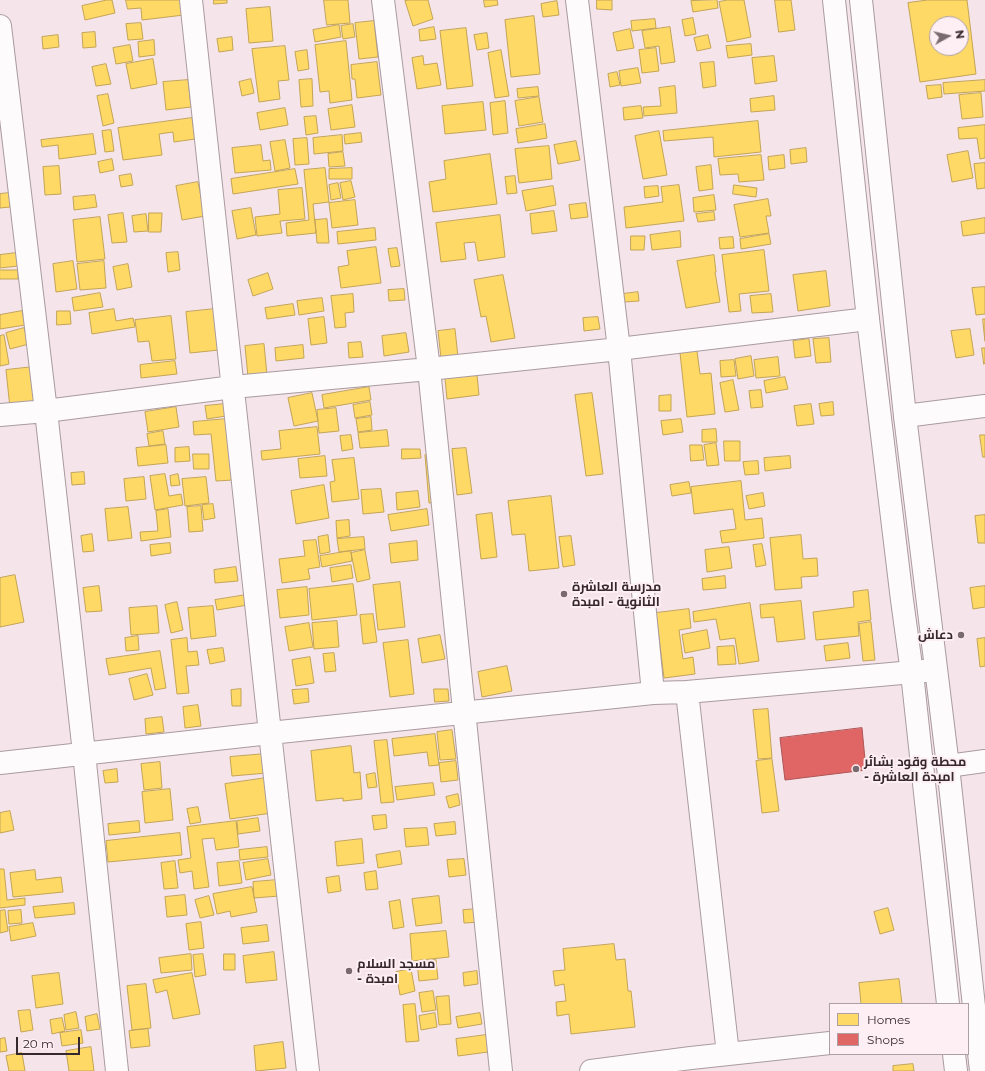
<!DOCTYPE html>
<html>
<head>
<meta charset="utf-8">
<style>
  body { margin:0 }
  #map { position:relative; width:985px; height:1071px; overflow:hidden; background:#f5e4e9; font-family:Montserrat,sans-serif }
  canvas { display:block }
  .legend { position:absolute; left:829px; top:1003px; width:140px; height:52px; box-sizing:border-box; background:#fdeff3; border:1px solid #ada0a4; margin:0; padding:5px 7px; list-style:none; font-size:12px; color:#36292d }
  .legend li { display:flex; align-items:center; gap:8px; height:20px }
  .legend b { width:20px; border:1px solid #ada0a4 }
  .north { position:absolute; left:929px; top:16px; width:40px; height:40px; box-sizing:border-box; background:#fdeff3; border:1px solid #ada0a4; border-radius:50%; rotate:82deg; font-size:11px; font-weight:700; line-height:16px; text-align:center; color:#36292d }
  .north::after { content:''; display:block; margin:auto; width:14px; height:18px; background:#796a6f; clip-path:polygon(50% 0,100% 100%,50% 72%,0 100%) }
  .scale { position:absolute; left:16px; top:1037px; width:64px; height:18px; box-sizing:border-box; border:2px solid #36292d; border-top:0; padding-left:5px; font-size:12px; line-height:14px; white-space:nowrap; color:#36292d; -webkit-text-stroke:3px #fdeff3; paint-order:stroke }
</style>
</head>
<body>
<div id="map">
<canvas width="985" height="1071"></canvas>
<ul class="legend">
<li><b style="height:11px;background:#ffd966"></b>Homes</li>
<li><b style="height:11px;background:#e06666"></b>Shops</li>
</ul>
<div class="north">N</div>
<div class="scale">20 m</div>
</div>
<script>
const ctx = document.querySelector('canvas').getContext('2d');
ctx.lineJoin = 'round';
function paint(path, color) {
  ctx.fillStyle = color;
  ctx.fill(path, 'evenodd');
}
function stroke(path, color, width, dash) {
  ctx.strokeStyle = color;
  ctx.lineWidth = width;
  ctx.lineCap = dash ? 'butt' : 'round';
  ctx.setLineDash(dash || []);
  ctx.stroke(path);
}
function drawText(font, color, halo, rows, align = 'center') {
  ctx.font = font + ' Montserrat,Cairo,sans-serif';
  ctx.lineWidth = 4;
  ctx.setLineDash([]);
  ctx.textBaseline = 'middle';
  ctx.strokeStyle = halo;
  ctx.fillStyle = color;
  for (const [text, x, y, turn = 0] of rows) {
    ctx.save();
    ctx.translate(x, y);
    ctx.rotate((+turn || 0) * Math.PI / 180);
    ctx.textAlign = isNaN(turn) ? turn : align;
    if (halo) ctx.strokeText(text, 0, 0);
    ctx.fillText(text, 0, 0);
    ctx.restore();
  }
}
const homes = new Path2D(`
  M 107,0 L 112,0 L 115,13 L 85,20 L 82,6 Z
  M 126,0 L 182,0 L 184,15 L 142,20 L 141,8 L 128,9 Z
  M 214,0 L 227,0 L 227,3 L 214,4 Z
  M 324,0 L 348,0 L 350,23 L 327,25 Z
  M 409,0 L 428,0 L 433,19 L 413,26 L 405,1 Z
  M 484,0 L 497,0 L 498,5 L 485,7 Z
  M 597,0 L 612,0 L 612,10 L 597,9 Z
  M 717,0 L 718,8 L 693,12 L 691,1 Z
  M 728,0 L 744,0 L 751,37 L 727,42 L 719,2 Z
  M 775,0 L 791,0 L 795,30 L 779,32 Z
  M 928,0 L 967,0 L 976,74 L 920,82 L 908,3 ZM 937,24 L 961,24 L 961,48 L 937,48 Z
  M 557,1 L 559,15 L 543,17 L 541,4 Z
  M 270,7 L 273,41 L 249,43 L 246,9 Z
  M 534,16 L 540,74 L 511,77 L 505,20 Z
  M 693,18 L 696,34 L 685,36 L 682,20 Z
  M 655,19 L 656,28 L 632,31 L 631,21 Z
  M 374,21 L 378,57 L 359,59 L 355,23 Z
  M 141,23 L 143,39 L 128,40 L 126,24 Z
  M 353,24 L 355,37 L 343,39 L 341,26 Z
  M 339,25 L 341,37 L 315,42 L 313,30 Z
  M 434,27 L 436,39 L 420,41 L 419,30 Z
  M 670,27 L 675,62 L 661,64 L 659,46 L 645,48 L 642,31 Z
  M 466,28 L 473,86 L 447,89 L 440,31 Z
  M 630,29 L 634,48 L 617,51 L 613,33 Z
  M 95,32 L 96,47 L 83,48 L 82,33 Z
  M 487,33 L 489,48 L 477,50 L 474,35 Z
  M 58,35 L 59,47 L 43,49 L 42,37 Z
  M 708,35 L 711,48 L 697,51 L 694,38 Z
  M 232,37 L 233,50 L 219,52 L 217,39 Z
  M 154,40 L 155,55 L 139,57 L 138,42 Z
  M 346,41 L 352,100 L 330,103 L 329,91 L 320,92 L 315,45 Z
  M 751,44 L 752,55 L 728,58 L 726,46 Z
  M 130,45 L 133,61 L 116,64 L 113,48 Z
  M 285,46 L 289,80 L 278,81 L 280,99 L 259,102 L 252,49 Z
  M 656,48 L 659,71 L 642,73 L 639,50 Z
  M 307,50 L 309,69 L 298,71 L 295,52 Z
  M 501,50 L 509,96 L 495,98 L 488,53 Z
  M 423,56 L 424,65 L 437,63 L 441,85 L 417,89 L 412,58 Z
  M 774,56 L 777,81 L 755,84 L 752,58 Z
  M 153,59 L 157,84 L 131,89 L 126,64 Z
  M 377,62 L 381,95 L 357,98 L 355,79 L 352,79 L 351,65 Z
  M 714,62 L 716,86 L 703,88 L 700,63 Z
  M 106,64 L 111,84 L 96,86 L 92,67 Z
  M 638,68 L 641,83 L 621,86 L 619,71 Z
  M 617,72 L 620,85 L 610,87 L 608,74 Z
  M 251,79 L 254,93 L 242,96 L 239,82 Z
  M 312,79 L 313,106 L 301,107 L 299,80 Z
  M 188,80 L 191,107 L 166,110 L 163,82 Z
  M 985,80 L 985,91 L 944,94 L 943,83 Z
  M 941,85 L 942,97 L 928,99 L 926,86 Z
  M 675,86 L 677,113 L 644,116 L 643,107 L 661,106 L 659,88 Z
  M 538,87 L 539,96 L 518,98 L 517,89 Z
  M 981,93 L 983,117 L 962,119 L 959,95 Z
  M 108,94 L 114,123 L 103,126 L 97,96 Z
  M 774,96 L 775,110 L 751,112 L 750,99 Z
  M 539,97 L 543,122 L 519,126 L 515,101 Z
  M 505,101 L 508,133 L 493,135 L 490,103 Z
  M 483,102 L 486,130 L 445,134 L 442,106 Z
  M 352,105 L 355,127 L 331,130 L 328,109 Z
  M 641,106 L 643,118 L 624,120 L 623,108 Z
  M 285,108 L 288,125 L 260,130 L 257,113 Z
  M 316,116 L 318,133 L 306,135 L 304,117 Z
  M 192,118 L 195,139 L 174,142 L 173,132 L 159,134 L 162,155 L 123,160 L 118,128 Z
  M 758,121 L 761,152 L 714,157 L 713,137 L 664,141 L 663,131 Z
  M 545,124 L 547,138 L 518,143 L 516,129 Z
  M 985,125 L 985,158 L 980,159 L 977,138 L 959,139 L 958,128 Z
  M 111,130 L 114,151 L 105,152 L 102,131 Z
  M 659,131 L 667,175 L 643,179 L 635,136 Z
  M 361,133 L 362,142 L 345,144 L 344,135 Z
  M 93,134 L 96,154 L 59,159 L 58,145 L 42,147 L 41,140 Z
  M 342,135 L 343,151 L 314,154 L 313,138 Z
  M 307,138 L 309,164 L 295,165 L 293,139 Z
  M 285,140 L 290,168 L 275,171 L 270,142 Z
  M 576,141 L 580,160 L 558,164 L 554,145 Z
  M 261,145 L 263,161 L 270,160 L 271,170 L 235,173 L 232,148 Z
  M 549,146 L 552,179 L 519,183 L 515,149 Z
  M 806,148 L 807,162 L 791,164 L 790,150 Z
  M 968,151 L 973,178 L 952,182 L 947,155 Z
  M 343,152 L 345,166 L 329,167 L 328,154 Z
  M 490,154 L 497,204 L 433,212 L 429,182 L 446,179 L 444,161 Z
  M 761,155 L 764,180 L 739,182 L 738,174 L 720,175 L 718,159 Z
  M 784,155 L 785,168 L 769,170 L 768,157 Z
  M 112,159 L 114,170 L 100,173 L 98,162 Z
  M 985,163 L 985,188 L 977,189 L 974,164 Z
  M 711,165 L 713,189 L 699,191 L 696,167 Z
  M 59,166 L 61,194 L 45,195 L 43,167 Z
  M 325,168 L 329,202 L 313,204 L 316,233 L 287,236 L 286,223 L 309,220 L 304,170 Z
  M 352,168 L 352,179 L 329,179 L 329,169 Z
  M 295,169 L 298,184 L 233,194 L 231,179 Z
  M 131,174 L 133,185 L 121,187 L 119,176 Z
  M 515,176 L 517,193 L 507,194 L 505,177 Z
  M 351,181 L 355,197 L 343,200 L 340,183 Z
  M 198,182 L 205,216 L 182,220 L 176,186 Z
  M 338,183 L 341,198 L 331,200 L 329,185 Z
  M 679,185 L 684,221 L 626,228 L 624,207 L 663,202 L 661,187 Z
  M 734,185 L 757,188 L 756,197 L 733,194 Z
  M 553,186 L 556,205 L 526,211 L 522,191 Z
  M 658,186 L 659,196 L 645,198 L 644,187 Z
  M 302,188 L 305,219 L 280,221 L 282,233 L 257,236 L 255,217 L 280,214 L 278,190 Z
  M 9,193 L 10,207 L 0,208 L 0,194 Z
  M 95,195 L 97,207 L 74,210 L 73,197 Z
  M 714,195 L 716,210 L 694,212 L 693,198 Z
  M 768,199 L 771,216 L 766,216 L 769,233 L 740,237 L 734,205 Z
  M 355,200 L 358,225 L 332,228 L 329,203 Z
  M 586,203 L 588,217 L 571,219 L 569,205 Z
  M 251,208 L 256,235 L 237,239 L 232,211 Z
  M 554,211 L 557,231 L 532,234 L 530,214 Z
  M 714,212 L 715,220 L 698,222 L 696,214 Z
  M 123,213 L 127,242 L 112,243 L 108,215 Z
  M 149,213 L 162,213 L 161,232 L 149,232 Z
  M 146,214 L 148,231 L 134,232 L 132,216 Z
  M 500,215 L 505,257 L 478,261 L 475,242 L 464,243 L 466,259 L 441,262 L 436,223 Z
  M 100,217 L 105,259 L 77,262 L 73,220 Z
  M 985,218 L 985,233 L 963,236 L 961,222 Z
  M 327,219 L 329,243 L 317,243 L 315,220 Z
  M 375,228 L 376,240 L 338,244 L 337,232 Z
  M 680,231 L 681,247 L 652,250 L 650,235 Z
  M 769,234 L 771,244 L 741,249 L 740,239 Z
  M 631,236 L 645,236 L 644,250 L 631,250 Z
  M 733,237 L 734,248 L 720,249 L 719,238 Z
  M 376,247 L 381,283 L 341,288 L 338,267 L 349,265 L 347,251 Z
  M 397,248 L 400,266 L 391,267 L 388,249 Z
  M 764,250 L 769,291 L 739,294 L 741,311 L 729,312 L 722,255 Z
  M 178,252 L 180,270 L 168,272 L 166,253 Z
  M 16,253 L 18,266 L 0,268 L 0,255 Z
  M 714,255 L 716,272 L 715,272 L 720,302 L 686,308 L 677,261 Z
  M 73,261 L 77,289 L 56,292 L 53,264 Z
  M 104,261 L 106,288 L 80,290 L 77,264 Z
  M 128,264 L 132,287 L 117,290 L 113,267 Z
  M 0,270 L 18,270 L 18,279 L 0,279 Z
  M 826,271 L 830,306 L 798,311 L 793,275 Z
  M 268,273 L 273,289 L 253,296 L 248,280 Z
  M 503,275 L 515,338 L 491,342 L 486,316 L 481,317 L 474,280 Z
  M 985,287 L 985,314 L 976,315 L 972,288 Z
  M 404,289 L 405,300 L 389,301 L 388,290 Z
  M 638,292 L 639,301 L 624,302 L 623,294 Z
  M 100,293 L 103,307 L 74,311 L 72,298 Z
  M 353,294 L 354,312 L 345,313 L 346,327 L 335,328 L 331,296 Z
  M 771,294 L 773,312 L 752,313 L 750,296 Z
  M 322,298 L 324,311 L 299,315 L 297,301 Z
  M 293,304 L 295,315 L 267,319 L 265,308 Z
  M 114,309 L 116,321 L 133,318 L 135,327 L 92,334 L 89,313 Z
  M 215,309 L 219,350 L 190,353 L 186,312 Z
  M 22,311 L 25,325 L 0,329 L 0,315 Z
  M 57,311 L 70,311 L 71,324 L 57,325 Z
  M 171,316 L 176,359 L 152,361 L 149,341 L 138,342 L 135,320 Z
  M 324,317 L 327,343 L 311,345 L 308,319 Z
  M 598,317 L 600,329 L 584,331 L 583,318 Z
  M 983,319 L 985,319 L 985,341 Z
  M 24,328 L 29,344 L 10,349 L 6,333 Z
  M 455,329 L 458,357 L 441,358 L 438,331 Z
  M 970,329 L 974,355 L 956,358 L 951,331 Z
  M 406,333 L 409,352 L 384,356 L 382,336 Z
  M 4,335 L 9,364 L 0,366 L 0,336 Z
  M 829,338 L 831,362 L 816,363 L 813,339 Z
  M 809,339 L 811,356 L 795,358 L 793,341 Z
  M 361,342 L 363,357 L 349,358 L 348,343 Z
  M 264,344 L 267,375 L 248,377 L 245,346 Z
  M 303,345 L 304,358 L 276,361 L 275,348 Z
  M 982,348 L 985,348 L 985,363 L 984,364 Z
  M 697,351 L 700,374 L 711,373 L 715,414 L 687,417 L 680,353 Z
  M 751,356 L 754,376 L 738,379 L 735,359 Z
  M 778,357 L 780,376 L 756,378 L 754,360 Z
  M 734,360 L 736,376 L 721,377 L 720,361 Z
  M 175,361 L 177,374 L 141,378 L 140,365 Z
  M 33,367 L 38,405 L 10,408 L 6,370 Z
  M 477,375 L 479,395 L 447,399 L 445,378 Z
  M 785,377 L 788,389 L 766,393 L 764,381 Z
  M 733,380 L 739,410 L 725,412 L 720,383 Z
  M 369,387 L 371,400 L 324,408 L 322,395 Z
  M 761,390 L 763,407 L 751,408 L 749,391 Z
  M 312,393 L 318,421 L 294,426 L 288,398 Z
  M 592,393 L 603,474 L 586,476 L 575,395 Z
  M 671,395 L 671,411 L 659,411 L 659,396 Z
  M 370,402 L 372,415 L 355,418 L 353,405 Z
  M 833,402 L 834,415 L 821,416 L 819,404 Z
  M 225,404 L 226,416 L 207,419 L 205,406 Z
  M 811,404 L 814,424 L 797,426 L 794,406 Z
  M 176,407 L 179,427 L 148,432 L 145,412 Z
  M 336,408 L 339,431 L 319,433 L 317,410 Z
  M 371,417 L 372,430 L 358,432 L 356,419 Z
  M 227,419 L 233,480 L 216,481 L 211,434 L 194,435 L 193,422 Z
  M 681,419 L 683,432 L 663,435 L 661,421 Z
  M 317,427 L 320,454 L 262,460 L 261,451 L 281,449 L 279,431 Z
  M 716,429 L 717,442 L 702,442 L 702,430 Z
  M 387,430 L 389,446 L 360,448 L 358,433 Z
  M 163,431 L 165,444 L 149,446 L 147,434 Z
  M 351,435 L 353,449 L 342,451 L 340,436 Z
  M 980,435 L 985,435 L 985,457 L 983,457 Z
  M 724,441 L 740,441 L 740,461 L 725,461 Z
  M 716,443 L 719,465 L 707,466 L 704,445 Z
  M 166,445 L 168,463 L 138,466 L 136,448 Z
  M 690,445 L 702,445 L 704,460 L 691,461 Z
  M 189,447 L 190,461 L 175,462 L 175,448 Z
  M 466,448 L 472,493 L 457,495 L 452,449 Z
  M 402,449 L 420,449 L 421,458 L 402,459 Z
  M 193,454 L 209,454 L 209,469 L 194,469 Z
  M 437,454 L 442,502 L 429,503 L 425,455 Z
  M 325,456 L 327,476 L 300,478 L 298,459 Z
  M 790,456 L 791,468 L 765,471 L 764,458 Z
  M 354,458 L 359,499 L 332,502 L 330,482 L 335,481 L 332,460 Z
  M 758,461 L 759,474 L 745,475 L 743,462 Z
  M 84,472 L 85,484 L 72,485 L 71,473 Z
  M 165,474 L 169,496 L 181,494 L 183,505 L 155,510 L 150,476 Z
  M 178,474 L 180,485 L 171,486 L 170,476 Z
  M 144,477 L 146,499 L 126,501 L 124,479 Z
  M 206,477 L 209,503 L 185,506 L 182,479 Z
  M 741,481 L 745,520 L 762,518 L 764,538 L 722,543 L 720,531 L 736,529 L 733,509 L 694,514 L 691,487 Z
  M 689,482 L 691,493 L 672,496 L 670,485 Z
  M 324,485 L 329,518 L 296,524 L 291,491 Z
  M 381,489 L 384,512 L 363,514 L 361,490 Z
  M 418,491 L 420,507 L 397,510 L 396,493 Z
  M 763,493 L 765,506 L 749,509 L 746,496 Z
  M 551,496 L 559,568 L 529,571 L 525,534 L 512,535 L 508,501 Z
  M 213,504 L 215,518 L 204,520 L 202,505 Z
  M 201,506 L 203,531 L 189,532 L 187,507 Z
  M 128,507 L 132,538 L 108,541 L 105,509 Z
  M 168,509 L 171,537 L 141,541 L 140,532 L 158,531 L 156,511 Z
  M 427,509 L 429,525 L 391,531 L 388,515 Z
  M 492,513 L 497,557 L 481,559 L 476,515 Z
  M 985,515 L 985,543 L 978,543 L 975,516 Z
  M 349,520 L 350,536 L 337,538 L 336,521 Z
  M 92,534 L 94,551 L 83,552 L 81,536 Z
  M 328,535 L 330,552 L 320,554 L 318,537 Z
  M 801,535 L 803,559 L 817,558 L 818,576 L 801,577 L 802,588 L 775,590 L 770,538 Z
  M 571,536 L 575,565 L 563,567 L 559,537 Z
  M 364,537 L 365,549 L 339,552 L 337,539 Z
  M 316,540 L 320,567 L 308,569 L 310,579 L 282,583 L 279,559 L 305,556 L 303,541 Z
  M 417,541 L 418,560 L 391,563 L 389,544 Z
  M 170,543 L 171,553 L 151,556 L 150,545 Z
  M 762,544 L 766,565 L 756,567 L 753,545 Z
  M 729,547 L 732,568 L 707,572 L 705,550 Z
  M 365,550 L 370,579 L 357,582 L 351,553 Z
  M 351,551 L 352,561 L 322,567 L 320,556 Z
  M 351,565 L 353,578 L 332,582 L 330,568 Z
  M 236,567 L 238,581 L 215,583 L 214,570 Z
  M 15,575 L 24,622 L 0,627 L 0,578 Z
  M 725,576 L 726,588 L 703,590 L 702,579 Z
  M 400,582 L 405,627 L 378,630 L 373,585 Z
  M 353,584 L 357,615 L 312,620 L 309,589 Z
  M 99,586 L 102,611 L 86,612 L 83,588 Z
  M 985,586 L 985,607 L 973,609 L 970,588 Z
  M 307,587 L 309,615 L 280,618 L 277,590 Z
  M 868,590 L 871,620 L 858,622 L 859,636 L 816,640 L 813,612 L 854,607 L 853,592 Z
  M 246,595 L 248,605 L 217,610 L 215,600 Z
  M 801,601 L 805,639 L 777,642 L 774,617 L 761,618 L 760,605 Z
  M 177,602 L 183,630 L 171,633 L 165,605 Z
  M 750,603 L 759,661 L 739,664 L 735,638 L 720,640 L 716,619 L 694,622 L 693,612 Z
  M 157,606 L 159,633 L 131,635 L 129,608 Z
  M 213,606 L 216,636 L 191,639 L 188,608 Z
  M 689,609 L 691,628 L 679,630 L 683,659 L 693,657 L 695,674 L 664,678 L 656,613 Z
  M 373,614 L 377,642 L 363,644 L 360,615 Z
  M 337,621 L 339,647 L 314,649 L 312,623 Z
  M 871,622 L 875,660 L 863,661 L 859,624 Z
  M 309,623 L 313,647 L 289,651 L 285,627 Z
  M 707,630 L 710,648 L 685,653 L 682,635 Z
  M 440,635 L 445,659 L 422,663 L 418,639 Z
  M 138,636 L 139,650 L 126,651 L 125,638 Z
  M 187,638 L 188,652 L 197,651 L 199,665 L 186,666 L 189,693 L 177,694 L 171,640 Z
  M 985,638 L 985,666 L 980,667 L 977,639 Z
  M 408,640 L 414,694 L 390,697 L 383,643 Z
  M 848,643 L 850,658 L 826,661 L 824,646 Z
  M 734,646 L 736,664 L 718,665 L 717,647 Z
  M 223,648 L 225,661 L 210,664 L 207,650 Z
  M 160,651 L 166,688 L 155,690 L 151,668 L 109,675 L 106,659 Z
  M 334,653 L 336,671 L 325,672 L 323,654 Z
  M 310,657 L 314,683 L 296,686 L 292,660 Z
  M 507,666 L 512,691 L 482,697 L 478,672 Z
  M 147,674 L 153,695 L 134,700 L 129,679 Z
  M 241,689 L 241,706 L 232,706 L 231,690 Z
  M 308,689 L 309,702 L 294,704 L 292,690 Z
  M 434,689 L 448,689 L 449,701 L 435,702 Z
  M 198,705 L 201,726 L 185,728 L 183,707 Z
  M 768,709 L 772,758 L 758,759 L 753,710 Z
  M 162,717 L 164,732 L 146,734 L 145,719 Z
  M 452,730 L 456,759 L 440,760 L 437,732 Z
  M 435,734 L 439,765 L 429,766 L 427,752 L 394,756 L 392,739 Z
  M 387,740 L 394,802 L 381,803 L 374,741 Z
  M 351,746 L 354,773 L 360,772 L 362,799 L 343,801 L 343,798 L 316,801 L 311,751 Z
  M 265,754 L 267,773 L 232,776 L 230,757 Z
  M 772,759 L 779,811 L 762,813 L 756,761 Z
  M 456,761 L 458,780 L 441,782 L 439,763 Z
  M 160,762 L 162,788 L 144,790 L 141,764 Z
  M 117,769 L 118,782 L 105,783 L 103,771 Z
  M 375,773 L 377,787 L 368,788 L 366,775 Z
  M 266,778 L 272,813 L 230,819 L 225,784 Z
  M 433,783 L 435,795 L 397,800 L 395,787 Z
  M 170,789 L 173,820 L 145,823 L 142,792 Z
  M 458,794 L 460,805 L 449,808 L 446,797 Z
  M 198,807 L 201,822 L 190,824 L 187,809 Z
  M 10,811 L 14,830 L 0,833 L 0,813 Z
  M 386,815 L 387,828 L 374,830 L 372,816 Z
  M 258,818 L 260,831 L 238,834 L 237,821 Z
  M 139,821 L 140,832 L 109,835 L 108,824 Z
  M 236,821 L 239,847 L 216,850 L 214,838 L 202,839 L 209,887 L 194,889 L 192,871 L 180,873 L 178,860 L 191,858 L 187,827 Z
  M 455,822 L 456,834 L 436,836 L 434,824 Z
  M 427,828 L 429,845 L 406,847 L 404,829 Z
  M 180,833 L 182,855 L 108,862 L 106,841 Z
  M 362,839 L 364,863 L 337,866 L 335,842 Z
  M 267,847 L 268,857 L 240,860 L 239,850 Z
  M 400,851 L 402,864 L 378,868 L 376,855 Z
  M 268,859 L 271,875 L 246,880 L 243,863 Z
  M 464,859 L 466,875 L 449,877 L 447,860 Z
  M 175,861 L 178,888 L 164,889 L 161,863 Z
  M 239,861 L 242,883 L 219,886 L 217,863 Z
  M 0,869 L 4,869 L 7,900 L 25,898 L 25,905 L 0,908 Z
  M 35,870 L 36,880 L 61,877 L 63,892 L 13,897 L 10,873 Z
  M 376,871 L 378,889 L 366,890 L 364,873 Z
  M 339,876 L 341,891 L 328,893 L 326,878 Z
  M 277,880 L 279,896 L 254,898 L 253,882 Z
  M 252,887 L 257,912 L 231,917 L 230,911 L 217,914 L 213,894 Z
  M 185,895 L 187,915 L 167,917 L 165,897 Z
  M 209,896 L 214,915 L 200,918 L 195,900 Z
  M 439,896 L 442,923 L 416,926 L 412,899 Z
  M 400,900 L 404,927 L 393,929 L 389,902 Z
  M 74,903 L 75,914 L 35,918 L 33,907 Z
  M 888,908 L 894,930 L 880,934 L 874,912 Z
  M 481,909 L 481,922 L 464,923 L 463,910 Z
  M 5,910 L 8,931 L 0,933 L 0,911 Z
  M 21,910 L 22,923 L 9,924 L 8,911 Z
  M 201,922 L 204,948 L 189,950 L 186,924 Z
  M 33,923 L 36,936 L 11,941 L 9,927 Z
  M 267,925 L 269,941 L 243,944 L 241,928 Z
  M 446,931 L 449,957 L 412,961 L 410,934 Z
  M 614,944 L 616,960 L 625,959 L 628,991 L 631,991 L 635,1027 L 571,1034 L 569,1014 L 557,1016 L 556,1002 L 566,1001 L 564,984 L 555,986 L 553,971 L 565,970 L 563,949 Z
  M 274,952 L 277,980 L 246,983 L 243,956 Z
  M 191,954 L 192,970 L 161,973 L 159,958 Z
  M 203,954 L 206,975 L 195,977 L 193,955 Z
  M 224,954 L 235,954 L 235,970 L 224,970 Z
  M 436,960 L 438,979 L 419,981 L 417,962 Z
  M 411,969 L 415,991 L 400,995 L 396,972 Z
  M 477,971 L 478,984 L 464,986 L 463,973 Z
  M 59,973 L 63,1004 L 36,1008 L 32,976 Z
  M 192,973 L 200,1014 L 173,1019 L 167,990 L 156,993 L 153,980 Z
  M 899,979 L 902,1004 L 861,1004 L 859,983 Z
  M 146,984 L 151,1028 L 132,1030 L 127,986 Z
  M 433,991 L 436,1010 L 422,1012 L 419,993 Z
  M 449,996 L 451,1024 L 439,1025 L 436,997 Z
  M 415,1004 L 419,1041 L 406,1042 L 403,1005 Z
  M 30,1010 L 33,1030 L 21,1032 L 18,1011 Z
  M 76,1012 L 79,1028 L 66,1030 L 64,1015 Z
  M 435,1013 L 437,1027 L 421,1030 L 419,1016 Z
  M 480,1013 L 482,1024 L 458,1028 L 456,1017 Z
  M 97,1014 L 100,1029 L 87,1031 L 85,1017 Z
  M 62,1018 L 65,1031 L 52,1034 L 50,1020 Z
  M 148,1029 L 150,1046 L 131,1048 L 129,1031 Z
  M 81,1030 L 83,1043 L 62,1046 L 60,1033 Z
  M 486,1035 L 488,1052 L 458,1056 L 456,1039 Z
  M 5,1038 L 7,1051 L 0,1052 L 0,1039 Z
  M 283,1042 L 286,1068 L 256,1071 L 254,1046 Z
  M 91,1047 L 94,1071 L 69,1071 L 66,1051 Z
  M 22,1053 L 25,1071 L 9,1071 L 6,1056 Z
  M 913,1064 L 914,1071 L 893,1071 L 893,1066 Z`);
paint(homes, '#ffd966');
stroke(homes, '#c3a455', 1);
const shops = new Path2D(`
  M 862,728 L 866,770 L 785,780 L 780,738 Z`);
paint(shops, '#e06666');
stroke(shops, '#ad5455', 1);
const minor = new Path2D(`
  M 191,0 L 270,733 L 308,1071
  M 383,0 L 429,369 L 501,1071
  M 577,0 L 619,349 L 653,693
  M 0,26 L 46,411 L 84,753 L 117,1071
  M 0,415 L 46,411 L 233,387 L 429,369 L 619,349 L 868,319
  M 905,416 L 985,406
  M 687,692 L 728,1054
  M 0,763 L 270,733 L 653,693 L 687,692 L 936,670
  M 948,766 L 985,761
  M 591,1071 L 691,1058 L 830,1043`);
const secondary = new Path2D(`
  M 834,0 L 868,319 L 902,600 L 912,673 L 948,1004
  M 861,0 L 905,416 L 948,766 L 981,1071
  M 954,1054 L 956,1071`);
stroke(minor, '#a99b9f', 24);
stroke(secondary, '#a99b9f', 24);
stroke(minor, '#fefbfc', 22);
stroke(secondary, '#fefbfc', 22);
for (const [x, y, r, color] of [
  [564,594,4,"#796a6f"],
  [961,635,4,"#796a6f"],
  [856,769,4,"#796a6f"],
  [349,971,4,"#796a6f"]
]) {
  const dot = new Path2D();
  dot.arc(x, y, r, 0, 2 * Math.PI);
  ctx.fillStyle = color;
  ctx.fill(dot);
  stroke(dot, '#fdeff3', 1.5);
}
drawText('bold 13px', '#36292d', '#fdeff3', [
  ["مدرسة العاشرة",572,587],
  ["الثانوية - امبدة",572,602],
  ["دعاش",953,635,"right"],
  ["محطة وقود بشائر",864,762],
  ["- امبدة العاشرة",864,777],
  ["مسجد السلام",357,964],
  ["- امبدة",357,979]
], 'left');
</script>
</body>
</html>
